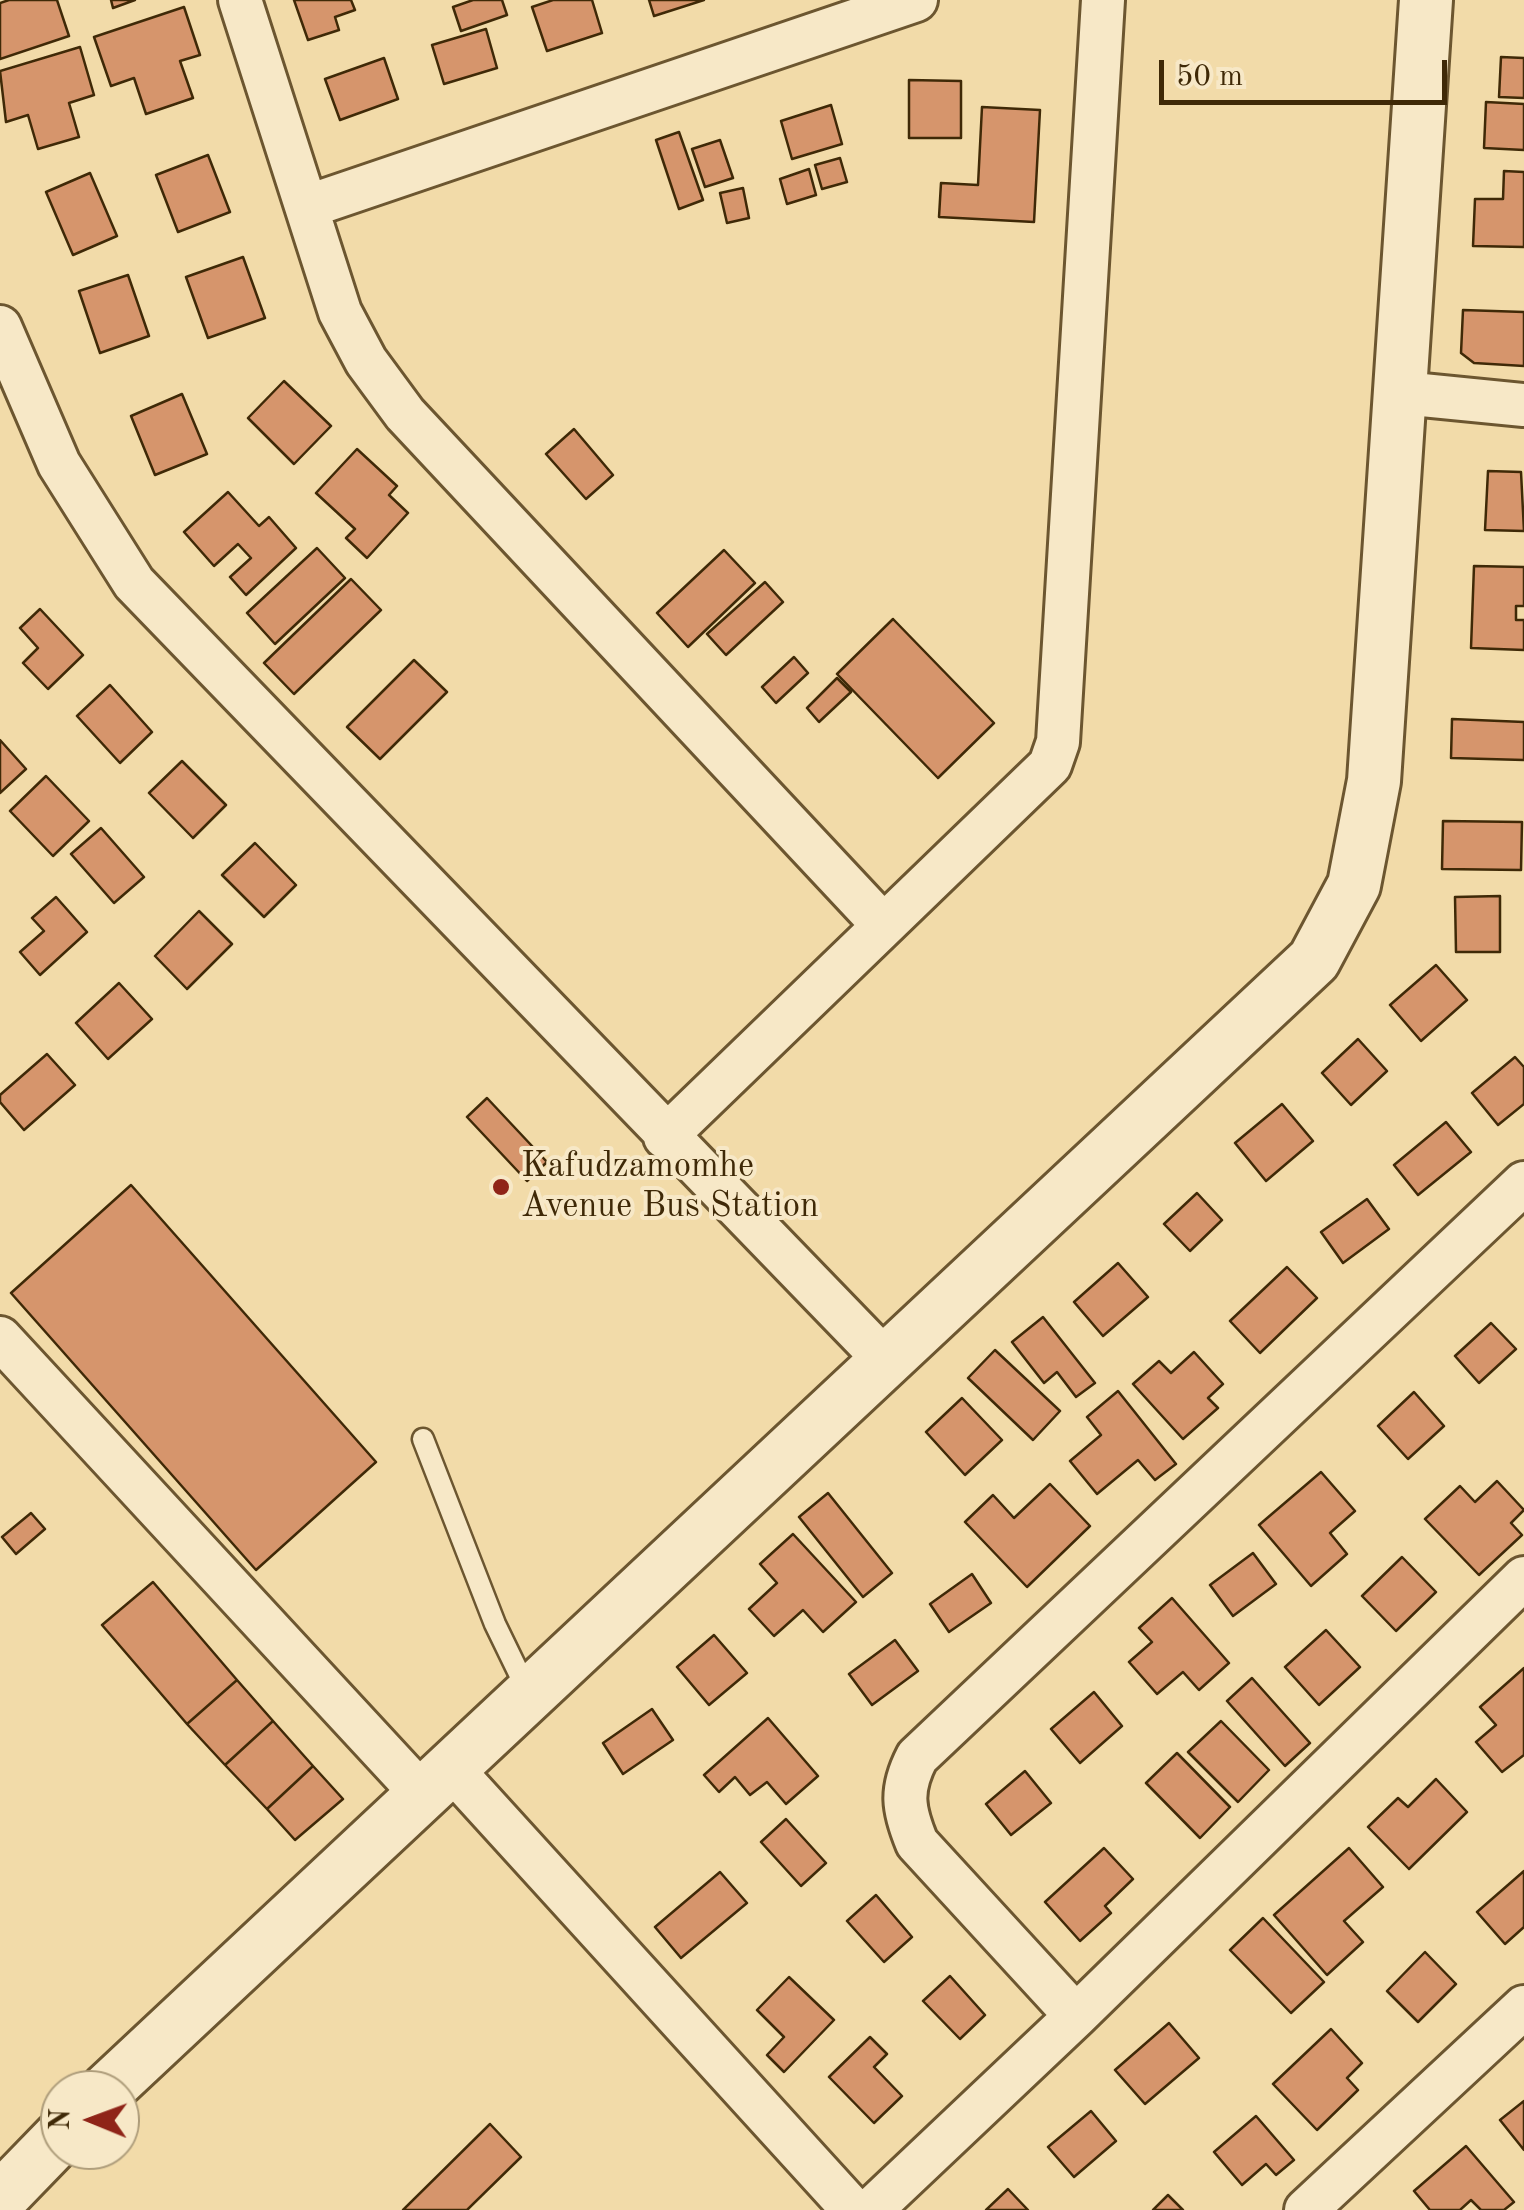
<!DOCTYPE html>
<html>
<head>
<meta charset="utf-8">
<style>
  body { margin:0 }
  #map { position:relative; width:1524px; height:2210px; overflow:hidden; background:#f2dba9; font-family:"Old Standard TT",serif }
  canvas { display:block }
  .north { position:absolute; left:40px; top:2070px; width:100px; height:100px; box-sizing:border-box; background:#f7e8c7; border:2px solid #ad9c7a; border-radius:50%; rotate:271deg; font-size:28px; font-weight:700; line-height:40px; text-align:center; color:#3f2907 }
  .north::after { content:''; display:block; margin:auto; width:35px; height:45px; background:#8f2418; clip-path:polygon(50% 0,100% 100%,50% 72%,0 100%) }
  .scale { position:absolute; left:1159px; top:60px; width:288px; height:45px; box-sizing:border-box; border:5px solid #3f2907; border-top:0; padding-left:12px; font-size:30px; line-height:35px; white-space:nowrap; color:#3f2907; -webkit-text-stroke:8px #f7e8c7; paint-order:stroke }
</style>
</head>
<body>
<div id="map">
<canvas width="1524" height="2210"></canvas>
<div class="north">N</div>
<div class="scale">50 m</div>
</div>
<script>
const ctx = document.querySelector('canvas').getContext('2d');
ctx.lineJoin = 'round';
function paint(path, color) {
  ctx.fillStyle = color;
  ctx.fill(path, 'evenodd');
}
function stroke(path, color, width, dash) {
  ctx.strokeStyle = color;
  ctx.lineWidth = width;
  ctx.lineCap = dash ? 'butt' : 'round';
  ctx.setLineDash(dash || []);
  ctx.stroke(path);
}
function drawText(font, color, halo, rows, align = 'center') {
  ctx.font = font + ' "Old Standard TT",serif';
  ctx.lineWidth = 8;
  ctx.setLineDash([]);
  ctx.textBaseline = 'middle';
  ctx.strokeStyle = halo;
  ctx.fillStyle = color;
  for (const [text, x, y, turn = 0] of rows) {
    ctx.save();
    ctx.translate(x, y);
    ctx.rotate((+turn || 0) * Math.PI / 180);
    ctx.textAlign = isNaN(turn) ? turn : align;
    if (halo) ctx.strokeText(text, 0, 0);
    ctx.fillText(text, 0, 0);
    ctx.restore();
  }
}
const building = new Path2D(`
  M 9,0 L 57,0 L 69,36 L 0,59 L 0,3 Z
  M 111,0 L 135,0 L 113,8 Z
  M 294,0 L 351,0 L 355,10 L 335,17 L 339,30 L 308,40 Z
  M 473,0 L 502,0 L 507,15 L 461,31 L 453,7 Z
  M 553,0 L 592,0 L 602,33 L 547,51 L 532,7 Z
  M 649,0 L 704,0 L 654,16 Z
  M 184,7 L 200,55 L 180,61 L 193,98 L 146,114 L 134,78 L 111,86 L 94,37 Z
  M 486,29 L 497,68 L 444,84 L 432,45 Z
  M 80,47 L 94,95 L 69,103 L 79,137 L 38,149 L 28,115 L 6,122 L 0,71 Z
  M 1501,57 L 1524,58 L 1524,98 L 1499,97 Z
  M 384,58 L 398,99 L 340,120 L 325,79 Z
  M 909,80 L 961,81 L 961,138 L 909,138 Z
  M 1486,102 L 1524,104 L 1524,150 L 1484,148 Z
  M 831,105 L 842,144 L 792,159 L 781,121 Z
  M 982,107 L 1040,110 L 1034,222 L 939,217 L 941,183 L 978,185 Z
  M 679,132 L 703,200 L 679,209 L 656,140 Z
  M 720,140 L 733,178 L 705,187 L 692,149 Z
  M 208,155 L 230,212 L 178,232 L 156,175 Z
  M 840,158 L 847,182 L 822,189 L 815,165 Z
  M 809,169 L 816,195 L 787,204 L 780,179 Z
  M 1504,171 L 1524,172 L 1524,247 L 1473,246 L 1475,199 L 1503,199 Z
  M 90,173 L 117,236 L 73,255 L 46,192 Z
  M 743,188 L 749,218 L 727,223 L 720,193 Z
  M 243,257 L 265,318 L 208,338 L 186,277 Z
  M 128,275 L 149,336 L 100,353 L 79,291 Z
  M 1463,310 L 1524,312 L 1524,366 L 1474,363 L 1461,353 Z
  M 284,381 L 331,426 L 294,464 L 248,418 Z
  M 182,394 L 207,454 L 155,475 L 131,416 Z
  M 574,429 L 613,475 L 586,499 L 546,454 Z
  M 357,449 L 397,486 L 389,495 L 408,513 L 367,558 L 346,538 L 355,529 L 316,493 Z
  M 1488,471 L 1521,472 L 1524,531 L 1485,530 Z
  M 228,492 L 259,526 L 269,517 L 296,548 L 246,595 L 230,577 L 251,558 L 238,544 L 214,566 L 184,532 Z
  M 317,548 L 345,578 L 275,644 L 247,613 Z
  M 724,550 L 755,583 L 688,647 L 657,613 Z
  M 1474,566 L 1524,567 L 1524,606 L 1516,606 L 1516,620 L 1524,620 L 1524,650 L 1471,648 Z
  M 351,579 L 381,610 L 294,694 L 264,663 Z
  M 765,582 L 783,602 L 726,655 L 707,634 Z
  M 40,609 L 83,655 L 48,689 L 23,663 L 38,648 L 20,628 Z
  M 893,619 L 994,723 L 938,778 L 837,674 Z
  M 794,657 L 808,673 L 776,703 L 762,687 Z
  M 414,660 L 447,692 L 380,759 L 347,727 Z
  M 837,678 L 851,692 L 819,722 L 807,708 Z
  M 110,685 L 152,732 L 120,763 L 77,716 Z
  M 1452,719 L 1524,722 L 1524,760 L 1451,758 Z
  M 0,740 L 26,769 L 0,793 Z
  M 182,761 L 226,805 L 193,838 L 149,793 Z
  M 46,776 L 89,821 L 53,856 L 10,811 Z
  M 1443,821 L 1522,822 L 1521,870 L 1442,869 Z
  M 101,828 L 144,877 L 114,903 L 71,854 Z
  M 255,843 L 296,885 L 264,917 L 222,875 Z
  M 1500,896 L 1500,952 L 1456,952 L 1455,897 Z
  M 56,897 L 87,932 L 40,975 L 20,952 L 44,931 L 32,918 Z
  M 199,911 L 232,944 L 187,989 L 155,956 Z
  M 1436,965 L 1467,1000 L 1421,1041 L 1390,1005 Z
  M 119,983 L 152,1019 L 108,1059 L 76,1023 Z
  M 1358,1039 L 1387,1071 L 1351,1105 L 1322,1073 Z
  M 47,1054 L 75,1085 L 24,1130 L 0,1102 L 0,1095 Z
  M 1515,1057 L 1524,1067 L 1524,1104 L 1498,1125 L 1472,1093 Z
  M 487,1098 L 547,1162 L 527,1181 L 467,1117 Z
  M 1282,1104 L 1313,1141 L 1266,1181 L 1235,1143 Z
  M 1446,1122 L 1471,1152 L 1418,1195 L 1394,1165 Z
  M 131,1185 L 376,1462 L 256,1570 L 11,1293 Z
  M 1197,1193 L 1222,1220 L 1190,1251 L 1164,1224 Z
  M 1367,1199 L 1389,1229 L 1343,1263 L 1321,1232 Z
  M 1118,1263 L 1148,1297 L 1103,1336 L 1074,1302 Z
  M 1287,1267 L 1317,1298 L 1260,1353 L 1230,1321 Z
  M 1043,1317 L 1095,1383 L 1076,1397 L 1057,1372 L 1044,1383 L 1012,1342 Z
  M 1491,1323 L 1516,1349 L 1479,1383 L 1455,1356 Z
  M 995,1350 L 1060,1411 L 1033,1440 L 968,1378 Z
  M 1194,1352 L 1223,1384 L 1208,1398 L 1218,1408 L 1183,1439 L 1133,1384 L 1159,1361 L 1171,1373 Z
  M 1118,1391 L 1176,1464 L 1155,1480 L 1138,1460 L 1097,1494 L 1070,1461 L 1101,1435 L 1087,1417 Z
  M 1414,1392 L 1444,1426 L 1408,1459 L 1378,1426 Z
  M 962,1398 L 1002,1440 L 965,1475 L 926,1432 Z
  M 1321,1472 L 1355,1511 L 1330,1533 L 1347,1554 L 1311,1586 L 1259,1525 Z
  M 1497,1481 L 1524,1510 L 1511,1523 L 1522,1535 L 1479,1575 L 1425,1519 L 1460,1486 L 1475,1502 Z
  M 1050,1484 L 1090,1526 L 1027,1587 L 965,1522 L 993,1495 L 1014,1518 Z
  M 828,1493 L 892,1573 L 863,1597 L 799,1517 Z
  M 31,1513 L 45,1529 L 16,1554 L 2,1537 Z
  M 793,1534 L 856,1602 L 823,1632 L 803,1610 L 774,1636 L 749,1609 L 777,1583 L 760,1564 Z
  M 1253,1553 L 1276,1584 L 1233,1616 L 1210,1585 Z
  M 1402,1557 L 1436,1592 L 1396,1631 L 1362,1596 Z
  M 972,1574 L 991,1603 L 949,1632 L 930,1604 Z
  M 153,1582 L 237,1680 L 187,1724 L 102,1625 Z
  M 1172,1598 L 1229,1663 L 1199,1690 L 1183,1672 L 1157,1694 L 1129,1662 L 1152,1642 L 1139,1628 Z
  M 1326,1630 L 1360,1667 L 1319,1705 L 1285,1667 Z
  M 714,1635 L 747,1673 L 709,1705 L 677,1667 Z
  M 895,1640 L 918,1671 L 872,1705 L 849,1674 Z
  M 1524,1668 L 1524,1755 L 1502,1772 L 1476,1742 L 1496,1725 L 1480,1707 Z
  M 1252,1678 L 1310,1743 L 1285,1766 L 1227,1701 Z
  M 237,1680 L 273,1721 L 225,1765 L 187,1724 Z
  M 1094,1692 L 1122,1726 L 1080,1763 L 1051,1729 Z
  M 652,1709 L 673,1740 L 623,1774 L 603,1743 Z
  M 768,1718 L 818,1776 L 786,1804 L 767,1782 L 750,1795 L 735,1777 L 719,1792 L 704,1775 Z
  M 273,1721 L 313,1766 L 267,1809 L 225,1765 Z
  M 1221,1721 L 1269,1770 L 1238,1802 L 1188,1752 Z
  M 1177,1753 L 1230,1807 L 1200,1838 L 1146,1783 Z
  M 313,1766 L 343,1799 L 295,1840 L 267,1809 Z
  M 1025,1771 L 1051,1803 L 1011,1835 L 986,1804 Z
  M 1436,1779 L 1467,1812 L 1409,1869 L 1368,1827 L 1398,1798 L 1408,1807 Z
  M 786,1819 L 826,1863 L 801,1886 L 761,1842 Z
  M 1104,1848 L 1133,1879 L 1105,1906 L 1111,1913 L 1080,1941 L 1045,1902 Z
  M 1349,1848 L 1383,1887 L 1344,1921 L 1363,1942 L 1327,1975 L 1274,1915 Z
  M 1524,1871 L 1524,1927 L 1505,1944 L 1477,1912 Z
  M 720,1872 L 747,1903 L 681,1958 L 655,1927 Z
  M 876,1895 L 912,1937 L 884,1962 L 847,1921 Z
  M 1263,1918 L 1324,1982 L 1291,2013 L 1230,1950 Z
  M 1425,1952 L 1456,1984 L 1418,2022 L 1387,1991 Z
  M 950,1976 L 985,2015 L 960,2039 L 923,2001 Z
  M 789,1977 L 834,2020 L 784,2072 L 767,2055 L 784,2037 L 757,2010 Z
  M 1169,2023 L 1199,2058 L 1145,2104 L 1115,2070 Z
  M 1331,2029 L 1362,2063 L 1347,2078 L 1358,2090 L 1317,2130 L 1273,2084 Z
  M 870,2037 L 887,2054 L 874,2067 L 902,2096 L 874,2123 L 829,2077 Z
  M 1524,2101 L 1524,2150 L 1500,2120 Z
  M 1091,2111 L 1116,2141 L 1074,2177 L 1048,2147 Z
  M 1256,2116 L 1294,2160 L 1276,2175 L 1266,2164 L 1242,2185 L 1214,2152 Z
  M 490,2124 L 521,2157 L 467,2210 L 403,2210 Z
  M 1466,2146 L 1514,2202 L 1504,2210 L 1481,2210 L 1471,2200 L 1460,2210 L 1430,2210 L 1414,2191 Z
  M 1008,2189 L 1028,2210 L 986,2210 Z
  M 1168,2195 L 1183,2210 L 1153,2210 Z`);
paint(building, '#d6956c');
stroke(building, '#3f2907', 2.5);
const service = new Path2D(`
  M 423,1439 L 495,1624 L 528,1692`);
const minor = new Path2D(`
  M 240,0 L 340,312 L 366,361 L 405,414 L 883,925
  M 309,206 L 916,0
  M 0,327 L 59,464 L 134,583 L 888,1363
  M 1402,393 L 1524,405
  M 665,1137 L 1050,765 L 1058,742 L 1103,0
  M 0,1338 L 420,1792
  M 450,1767 L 853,2210
  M 1076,2016 L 1524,1578
  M 871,2210 L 1076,2016 L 917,1843 C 903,1809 900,1790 917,1757 L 1524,1183
  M 1306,2210 L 1524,2007`);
const tertiary = new Path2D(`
  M 107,2090 L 1314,960 L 1354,885 L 1374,781 L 1426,0
  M 0,2199 L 60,2137`);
stroke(service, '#6c5630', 25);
stroke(minor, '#6c5630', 48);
stroke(tertiary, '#6c5630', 58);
stroke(service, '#f7e8c7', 20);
stroke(minor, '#f7e8c7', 42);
stroke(tertiary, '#f7e8c7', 52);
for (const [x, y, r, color] of [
  [501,1187,10,"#8f2418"]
]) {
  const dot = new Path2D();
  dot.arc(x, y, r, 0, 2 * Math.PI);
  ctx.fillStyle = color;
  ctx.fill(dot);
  stroke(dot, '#f7e8c7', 4);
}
drawText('35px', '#3f2907', '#f7e8c7', [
  ["Kafudzamomhe",521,1167],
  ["Avenue Bus Station",521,1207]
], 'left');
</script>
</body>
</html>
